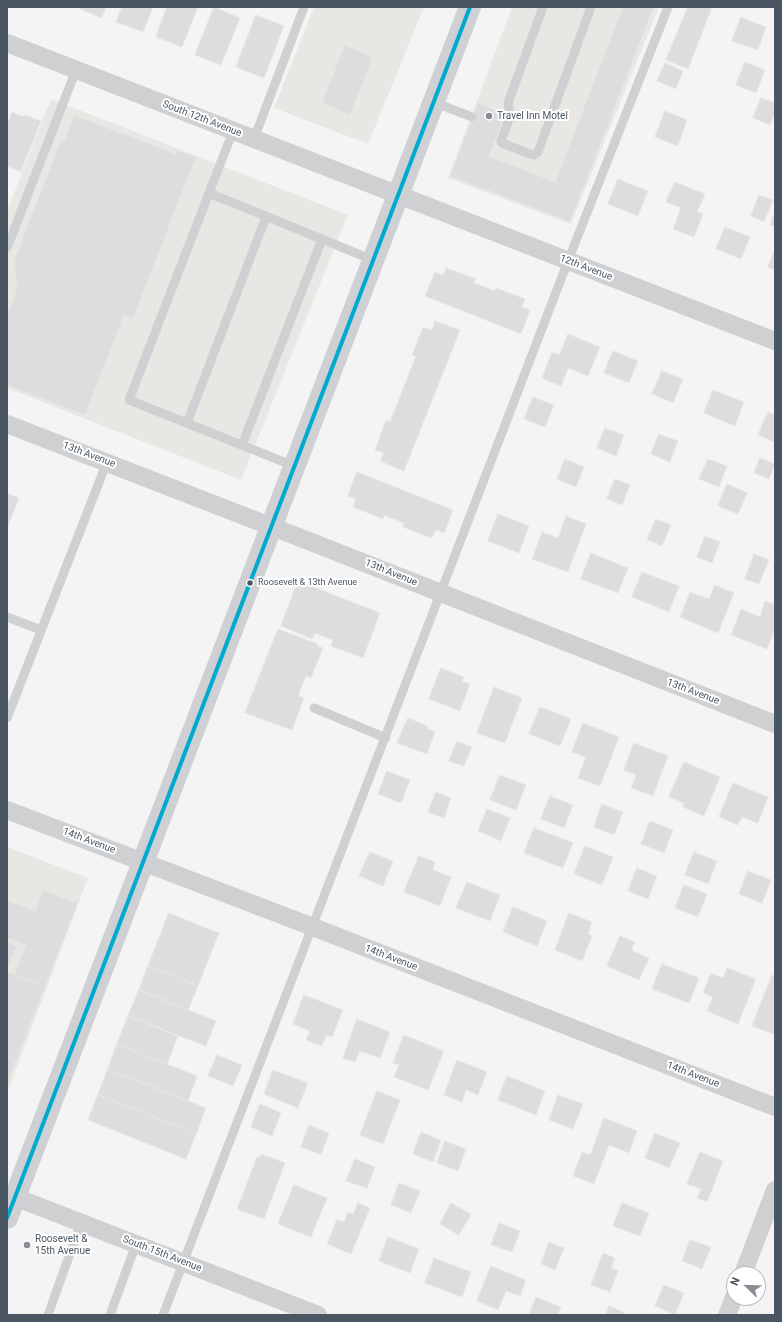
<!DOCTYPE html>
<html>
<head>
<meta charset="utf-8">
<style>
  body { margin:0 }
  #map { position:relative; width:782px; height:1322px; overflow:hidden; background:#f4f4f4; font-family:Roboto,sans-serif }
  canvas { display:block }
  .frame { position:absolute; inset:0; border:8px solid #4a5661; pointer-events:none }
  .north { position:absolute; left:726px; top:1266px; width:40px; height:40px; box-sizing:border-box; background:#fff; border:1px solid #b7bbc0; border-radius:50%; rotate:293deg; font-size:11px; font-weight:700; line-height:16px; text-align:center; color:#4a5661 }
  .north::after { content:''; display:block; margin:auto; width:14px; height:18px; background:#868d94; clip-path:polygon(50% 0,100% 100%,50% 72%,0 100%) }
</style>
</head>
<body>
<div id="map">
<canvas width="782" height="1322"></canvas>
<div class="frame"></div>
<div class="north">N</div>
</div>
<script>
const ctx = document.querySelector('canvas').getContext('2d');
ctx.lineJoin = 'round';
function paint(path, color) {
  ctx.fillStyle = color;
  ctx.fill(path, 'evenodd');
}
function stroke(path, color, width, dash) {
  ctx.strokeStyle = color;
  ctx.lineWidth = width;
  ctx.lineCap = dash ? 'butt' : 'round';
  ctx.setLineDash(dash || []);
  ctx.stroke(path);
}
function drawText(font, color, halo, rows, align = 'center') {
  ctx.font = font + ' Roboto,sans-serif';
  ctx.lineWidth = 4;
  ctx.setLineDash([]);
  ctx.textBaseline = 'middle';
  ctx.strokeStyle = halo;
  ctx.fillStyle = color;
  for (const [text, x, y, turn = 0] of rows) {
    ctx.save();
    ctx.translate(x, y);
    ctx.rotate((+turn || 0) * Math.PI / 180);
    ctx.textAlign = isNaN(turn) ? turn : align;
    if (halo) ctx.strokeText(text, 0, 0);
    ctx.fillText(text, 0, 0);
    ctx.restore();
  }
}
paint(new Path2D(`
  M 314,7 L 424,7 L 368,144 L 274,108 Z
  M 512,7 L 659,7 L 571,224 L 448,178 Z
  M 51,99 L 348,215 L 241,480 L 7,388 L 7,211 Z
  M 7,847 L 88,878 L 7,1093 Z`), '#e8e7e3');
const building = new Path2D(`
  M 76,7 L 106,7 L 102,18 Z
  M 122,7 L 153,7 L 143,32 L 116,22 Z
  M 167,7 L 198,7 L 182,47 L 156,37 Z
  M 214,7 L 240,18 L 221,65 L 195,55 Z
  M 623,7 L 654,7 L 570,222 L 450,176 L 478,103 L 505,114 L 489,156 L 555,182 Z
  M 688,7 L 712,7 L 688,69 L 666,60 Z
  M 256,15 L 284,26 L 264,78 L 236,67 Z
  M 741,17 L 766,27 L 758,50 L 732,41 Z
  M 345,45 L 373,57 L 350,115 L 322,103 Z
  M 745,62 L 765,70 L 756,93 L 736,85 Z
  M 665,63 L 683,71 L 676,89 L 657,81 Z
  M 761,98 L 775,103 L 775,113 L 770,125 L 753,118 Z
  M 665,111 L 687,120 L 678,146 L 655,137 Z
  M 12,112 L 23,117 L 24,115 L 41,121 L 21,172 L 7,166 L 7,125 Z
  M 74,115 L 176,154 L 177,150 L 196,157 L 133,319 L 124,315 L 85,415 L 7,385 L 7,315 L 17,288 L 14,261 L 61,140 L 64,141 Z
  M 618,179 L 648,191 L 638,216 L 608,204 Z
  M 675,182 L 705,194 L 697,212 L 703,214 L 694,237 L 673,229 L 681,208 L 666,202 Z
  M 759,195 L 773,200 L 764,222 L 751,216 Z
  M 775,212 L 775,227 L 770,225 Z
  M 725,227 L 750,237 L 741,259 L 716,249 Z
  M 775,249 L 775,270 L 768,267 Z
  M 446,268 L 476,279 L 474,283 L 495,291 L 496,288 L 525,299 L 522,307 L 530,310 L 521,334 L 425,296 L 435,272 L 443,275 Z
  M 435,321 L 460,330 L 404,471 L 380,461 L 384,453 L 375,450 L 386,420 L 390,422 L 416,356 L 412,355 L 423,327 L 432,330 Z
  M 568,334 L 600,347 L 588,376 L 568,368 L 561,386 L 542,378 L 552,352 L 559,355 Z
  M 613,351 L 638,361 L 629,383 L 604,373 Z
  M 662,371 L 683,379 L 673,403 L 652,394 Z
  M 713,390 L 744,402 L 735,426 L 704,413 Z
  M 533,397 L 554,405 L 545,427 L 524,419 Z
  M 768,412 L 775,415 L 775,442 L 758,435 Z
  M 605,428 L 624,435 L 616,456 L 597,448 Z
  M 659,434 L 678,441 L 670,462 L 651,454 Z
  M 760,458 L 775,464 L 769,479 L 754,473 Z
  M 565,459 L 584,467 L 576,487 L 557,479 Z
  M 708,459 L 727,466 L 719,487 L 699,479 Z
  M 357,472 L 453,510 L 444,533 L 436,530 L 432,538 L 403,527 L 404,523 L 384,515 L 383,519 L 353,507 L 356,499 L 348,496 Z
  M 615,479 L 630,485 L 622,505 L 607,499 Z
  M 727,484 L 747,493 L 738,514 L 718,506 Z
  M 7,493 L 19,498 L 7,528 Z
  M 498,514 L 529,526 L 519,553 L 488,541 Z
  M 566,516 L 586,524 L 568,572 L 532,559 L 542,532 L 558,538 Z
  M 656,519 L 671,525 L 662,546 L 647,540 Z
  M 705,536 L 720,542 L 712,563 L 697,557 Z
  M 591,553 L 628,568 L 618,593 L 581,579 Z
  M 754,554 L 769,560 L 759,584 L 745,579 Z
  M 642,572 L 679,586 L 669,612 L 632,597 Z
  M 298,581 L 380,613 L 363,658 L 331,646 L 333,640 L 315,633 L 312,639 L 281,626 Z
  M 715,585 L 734,593 L 718,633 L 680,617 L 690,592 L 709,599 Z
  M 765,601 L 775,605 L 775,629 L 767,649 L 731,635 L 741,609 L 760,617 Z
  M 278,629 L 318,644 L 317,646 L 323,648 L 311,678 L 306,676 L 298,696 L 304,698 L 292,730 L 245,713 Z
  M 441,668 L 464,677 L 462,681 L 470,684 L 460,711 L 429,699 Z
  M 494,687 L 522,698 L 505,743 L 477,733 Z
  M 540,707 L 571,719 L 560,746 L 529,734 Z
  M 408,718 L 428,726 L 427,728 L 435,732 L 427,754 L 397,743 Z
  M 583,723 L 619,737 L 600,786 L 578,778 L 586,757 L 572,752 Z
  M 457,741 L 472,747 L 464,766 L 449,761 Z
  M 634,743 L 668,756 L 653,796 L 631,788 L 636,775 L 624,770 Z
  M 684,762 L 720,777 L 704,816 L 683,807 L 684,803 L 669,797 Z
  M 387,771 L 410,780 L 401,803 L 378,794 Z
  M 500,775 L 526,785 L 516,810 L 490,800 Z
  M 733,783 L 768,797 L 758,823 L 742,817 L 738,825 L 719,817 Z
  M 436,792 L 451,798 L 444,818 L 428,812 Z
  M 550,796 L 573,805 L 564,828 L 541,819 Z
  M 602,804 L 623,812 L 614,835 L 594,827 Z
  M 487,809 L 510,818 L 501,841 L 478,831 Z
  M 650,821 L 673,830 L 664,853 L 641,844 Z
  M 534,828 L 573,843 L 563,868 L 524,853 Z
  M 585,846 L 613,857 L 602,885 L 574,874 Z
  M 370,852 L 393,861 L 383,886 L 359,876 Z
  M 694,852 L 717,861 L 708,884 L 685,875 Z
  M 419,856 L 435,862 L 433,870 L 451,877 L 440,906 L 404,892 Z
  M 637,868 L 657,876 L 648,899 L 628,891 Z
  M 748,871 L 771,880 L 762,903 L 739,894 Z
  M 467,882 L 500,895 L 490,921 L 456,908 Z
  M 684,885 L 707,894 L 698,917 L 675,908 Z
  M 43,890 L 78,903 L 45,987 L 14,975 L 26,945 L 7,938 L 7,900 L 35,911 Z
  M 513,907 L 547,921 L 537,946 L 503,932 Z
  M 169,913 L 219,933 L 198,986 L 148,966 Z
  M 569,913 L 592,922 L 588,934 L 592,936 L 582,961 L 555,950 Z
  M 620,936 L 635,942 L 631,950 L 649,958 L 639,980 L 607,966 Z
  M 7,942 L 17,946 L 8,967 L 7,966 Z
  M 662,964 L 699,978 L 689,1003 L 652,989 Z
  M 148,966 L 198,986 L 188,1010 L 139,990 Z
  M 727,968 L 756,979 L 738,1024 L 707,1011 L 713,997 L 703,993 L 711,973 L 723,978 Z
  M 7,972 L 45,987 L 7,1083 Z
  M 772,975 L 775,977 L 775,1035 L 752,1026 Z
  M 139,990 L 216,1021 L 206,1046 L 128,1016 Z
  M 304,995 L 343,1010 L 332,1037 L 326,1035 L 322,1046 L 306,1040 L 310,1031 L 293,1024 Z
  M 128,1016 L 178,1036 L 167,1064 L 117,1044 Z
  M 357,1019 L 390,1032 L 380,1058 L 360,1051 L 355,1062 L 343,1058 Z
  M 404,1035 L 444,1051 L 428,1090 L 394,1077 L 399,1065 L 393,1063 Z
  M 117,1044 L 197,1076 L 188,1101 L 108,1069 Z
  M 217,1055 L 242,1065 L 233,1086 L 208,1076 Z
  M 457,1060 L 487,1072 L 478,1095 L 466,1090 L 462,1102 L 444,1095 Z
  M 108,1069 L 206,1108 L 196,1134 L 98,1095 Z
  M 273,1070 L 308,1083 L 298,1108 L 264,1094 Z
  M 507,1076 L 545,1091 L 536,1115 L 498,1100 Z
  M 377,1091 L 400,1100 L 383,1144 L 360,1135 Z
  M 98,1095 L 196,1134 L 186,1159 L 88,1120 Z
  M 558,1095 L 583,1104 L 573,1129 L 549,1120 Z
  M 260,1104 L 281,1113 L 272,1136 L 251,1127 Z
  M 604,1118 L 637,1131 L 629,1153 L 609,1145 L 594,1184 L 573,1176 L 582,1152 L 590,1155 Z
  M 309,1125 L 329,1133 L 321,1155 L 301,1147 Z
  M 421,1132 L 441,1140 L 433,1162 L 413,1154 Z
  M 655,1133 L 680,1143 L 669,1168 L 645,1158 Z
  M 445,1141 L 466,1149 L 458,1171 L 437,1163 Z
  M 700,1152 L 723,1161 L 707,1202 L 697,1198 L 701,1189 L 687,1184 Z
  M 261,1154 L 285,1163 L 264,1219 L 237,1209 L 257,1157 L 259,1158 Z
  M 355,1159 L 375,1167 L 367,1188 L 346,1181 Z
  M 399,1183 L 420,1191 L 411,1213 L 391,1205 Z
  M 294,1185 L 327,1198 L 311,1237 L 278,1224 Z
  M 358,1203 L 370,1208 L 351,1254 L 327,1244 L 337,1219 L 344,1222 L 348,1212 L 353,1214 Z
  M 451,1203 L 471,1214 L 459,1235 L 440,1224 Z
  M 622,1203 L 649,1213 L 640,1236 L 613,1226 Z
  M 499,1223 L 520,1231 L 512,1252 L 491,1245 Z
  M 388,1237 L 419,1249 L 410,1273 L 379,1261 Z
  M 690,1240 L 711,1247 L 702,1269 L 682,1261 Z
  M 549,1242 L 564,1248 L 555,1270 L 541,1264 Z
  M 603,1253 L 615,1258 L 611,1268 L 618,1271 L 610,1292 L 591,1285 Z
  M 434,1258 L 471,1272 L 462,1297 L 425,1283 Z
  M 491,1266 L 526,1280 L 520,1296 L 506,1291 L 498,1310 L 477,1301 Z
  M 664,1285 L 684,1293 L 675,1315 L 655,1306 Z
  M 536,1297 L 561,1307 L 558,1315 L 529,1315 Z
  M 609,1306 L 625,1313 L 624,1315 L 606,1315 Z`);
paint(building, '#ddddde');
stroke(building, '#e5e6e7', 1);
stroke(new Path2D(`
  M 543,7 L 508,103 L 510,117 L 501,141 L 502,143 L 530,154 L 534,155 L 538,152 L 591,7
  M 433,102 L 472,117
  M 233,131 L 129,400 L 294,466
  M 254,139 L 304,7
  M 209,193 L 373,260
  M 7,248 L 76,70
  M 187,423 L 266,217
  M 242,445 L 322,239
  M 7,617 L 41,630
  M 314,708 L 386,738
  M 7,718 L 107,462
  M 48,1315 L 81,1223
  M 110,1315 L 136,1244
  M 163,1315 L 568,261 L 668,7`), '#ced0d2', 9);
stroke(new Path2D(`
  M 7,43 L 775,341
  M 7,424 L 306,540 L 775,724
  M 7,810 L 313,927 L 775,1107
  M 7,1194 L 318,1315
  M 743,1274 L 775,1190
  M 727,1315 L 734,1297`), '#ced0d2', 18);
stroke(new Path2D(`
  M 7,1218 L 470,7`), '#ced0d4', 22);
stroke(new Path2D(`
  M 7,1218 L 470,7`), '#00a9ce', 4);
for (const [x, y, r, color] of [
  [489,116,4,"#868d94"],
  [250,583,3.5,"#4a5661"],
  [27,1245,4,"#868d94"]
]) {
  const dot = new Path2D();
  dot.arc(x, y, r, 0, 2 * Math.PI);
  ctx.fillStyle = color;
  ctx.fill(dot);
  stroke(dot, '#fff', 1.5);
}
drawText('9px', '#4a5661', '#fff', [
  ["Roosevelt & 13th Avenue",258,583]
], 'left');
drawText('10px', '#4a5661', '#fff', [
  ["Travel Inn Motel",497,116],
  ["Roosevelt &",35,1239],
  ["15th Avenue",35,1251]
], 'left');
drawText('10px', '#4a5661', '#fff', [
  ["South 12th Avenue",202,119,21],
  ["12th Avenue",586,268,21],
  ["13th Avenue",89,455,21],
  ["13th Avenue",391,573,22],
  ["13th Avenue",693,692,21],
  ["14th Avenue",89,841,21],
  ["14th Avenue",391,958,21],
  ["14th Avenue",693,1075,21],
  ["South 15th Avenue",162,1254,21]
]);
</script>
</body>
</html>
